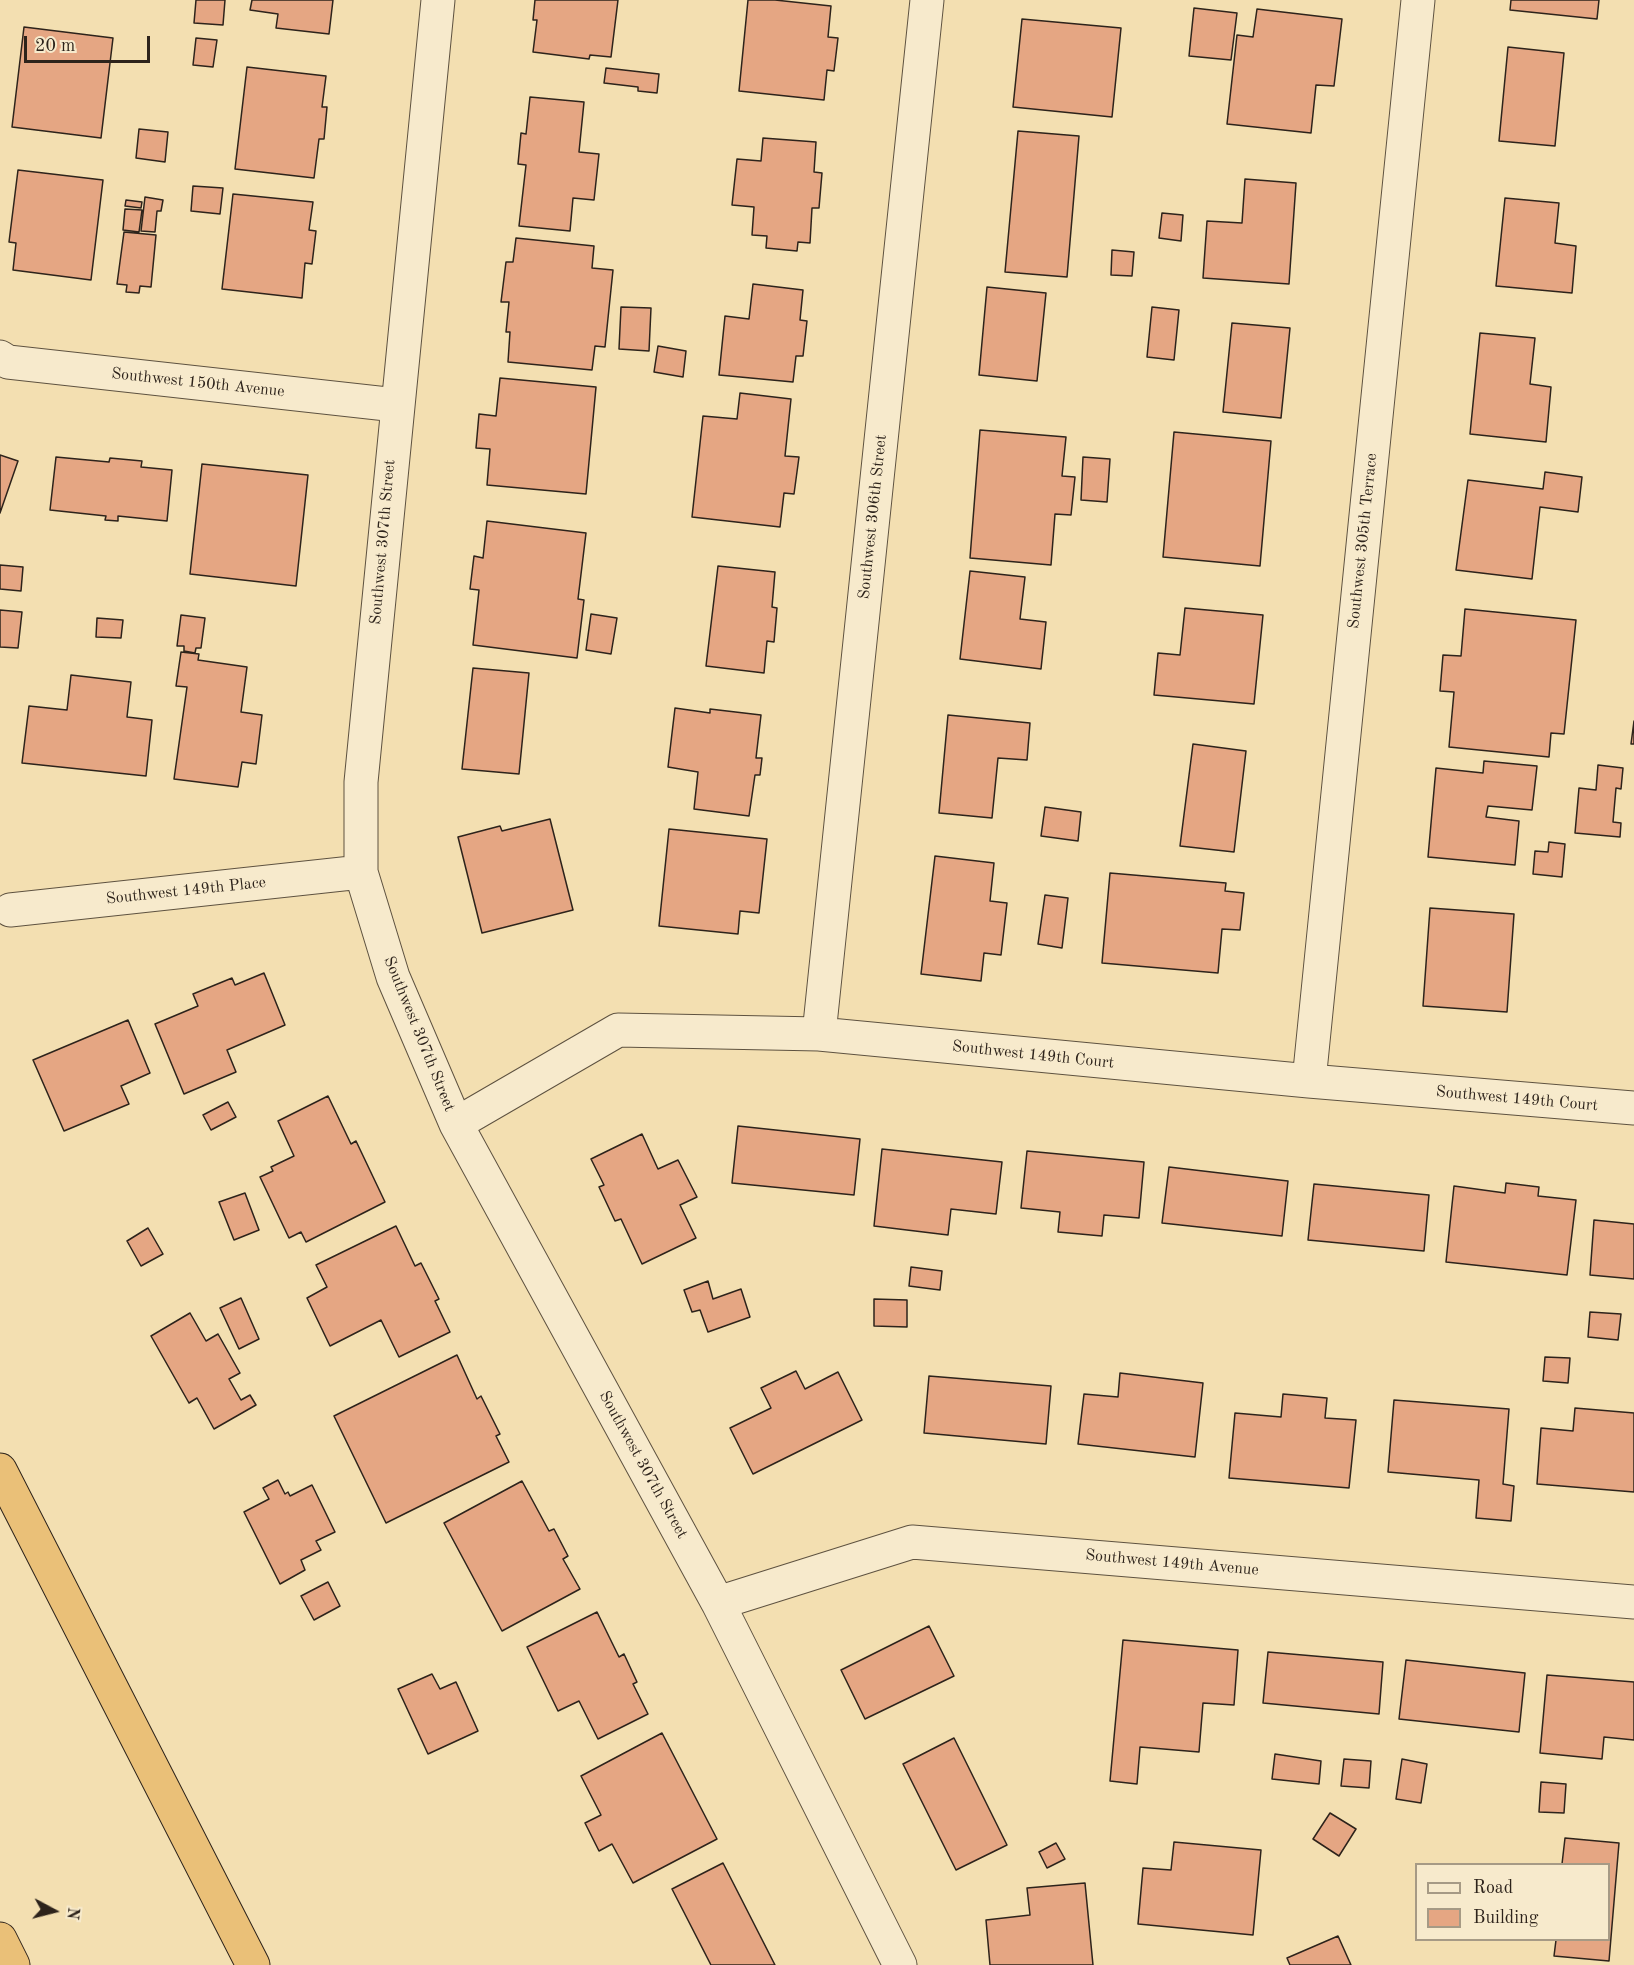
<!DOCTYPE html>
<html>
<head>
<meta charset="utf-8">
<style>
  body { margin:0 }
  #map { position:relative; width:1634px; height:1965px; overflow:hidden; background:#f3dfb1; font-family:"Old Standard TT",serif }
  canvas { display:block }
  .legend { position:absolute; left:1415px; top:1863px; width:195px; height:78px; box-sizing:border-box; background:#f7eacc; border:2px solid #a69a85; margin:0; padding:8px 10px; list-style:none; font-size:18px; color:#2d231b }
  .legend li { display:flex; align-items:center; gap:12px; height:30px }
  .legend b { width:30px; border:2px solid #a69a85 }
  .north { position:absolute; left:24px; top:1881px; width:60px; height:60px; -webkit-text-stroke:4px #f7eacc; paint-order:stroke; rotate:97deg; font-size:16px; font-weight:700; line-height:24px; text-align:center; color:#2d231b }
  .north::after { content:''; display:block; margin:auto; width:21px; height:27px; background:#2d231b; clip-path:polygon(50% 0,100% 100%,50% 72%,0 100%) }
  .scale { position:absolute; left:24px; top:36px; width:126px; height:27px; box-sizing:border-box; border:3px solid #2d231b; border-top:0; padding-left:8px; font-size:18px; line-height:21px; white-space:nowrap; color:#2d231b; -webkit-text-stroke:4px #f7eacc; paint-order:stroke }
</style>
</head>
<body>
<div id="map">
<canvas width="1634" height="1965"></canvas>
<ul class="legend">
<li><b style="height:8px;background:#f7eacc"></b>Road</li>
<li><b style="height:16px;background:#e5a683"></b>Building</li>
</ul>
<div class="north">N</div>
<div class="scale">20 m</div>
</div>
<script>
const ctx = document.querySelector('canvas').getContext('2d');
ctx.lineJoin = 'round';
function paint(path, color) {
  ctx.fillStyle = color;
  ctx.fill(path, 'evenodd');
}
function stroke(path, color, width, dash) {
  ctx.strokeStyle = color;
  ctx.lineWidth = width;
  ctx.lineCap = dash ? 'butt' : 'round';
  ctx.setLineDash(dash || []);
  ctx.stroke(path);
}
function drawText(font, color, halo, rows, align = 'center') {
  ctx.font = font + ' "Old Standard TT",serif';
  ctx.lineWidth = 6;
  ctx.setLineDash([]);
  ctx.textBaseline = 'middle';
  ctx.strokeStyle = halo;
  ctx.fillStyle = color;
  for (const [text, x, y, turn = 0] of rows) {
    ctx.save();
    ctx.translate(x, y);
    ctx.rotate((+turn || 0) * Math.PI / 180);
    ctx.textAlign = isNaN(turn) ? turn : align;
    if (halo) ctx.strokeText(text, 0, 0);
    ctx.fillText(text, 0, 0);
    ctx.restore();
  }
}
const building = new Path2D(`
  M 196,0 L 225,0 L 223,25 L 194,23 Z
  M 252,0 L 333,0 L 329,34 L 276,28 L 278,14 L 250,10 Z
  M 535,0 L 618,0 L 611,57 L 590,55 L 589,59 L 533,52 L 537,20 L 533,20 Z
  M 748,0 L 775,0 L 831,6 L 828,37 L 838,38 L 834,71 L 827,70 L 824,100 L 739,91 Z
  M 1511,0 L 1599,0 L 1597,19 L 1510,10 Z
  M 1194,8 L 1237,13 L 1231,60 L 1189,56 Z
  M 1257,9 L 1342,19 L 1334,86 L 1316,85 L 1311,133 L 1227,124 L 1237,35 L 1253,37 Z
  M 1022,19 L 1121,28 L 1112,117 L 1013,107 Z
  M 24,27 L 113,38 L 101,138 L 12,127 Z
  M 196,38 L 217,40 L 213,67 L 193,65 Z
  M 1508,47 L 1564,53 L 1555,146 L 1499,141 Z
  M 247,67 L 326,76 L 322,107 L 327,107 L 324,139 L 319,139 L 314,178 L 235,169 Z
  M 606,68 L 659,74 L 657,93 L 638,91 L 638,87 L 604,83 Z
  M 530,97 L 584,102 L 579,152 L 599,154 L 594,200 L 573,198 L 570,231 L 519,226 L 526,165 L 518,164 L 521,133 L 526,134 Z
  M 139,129 L 168,132 L 165,162 L 136,158 Z
  M 1018,131 L 1079,136 L 1067,277 L 1005,272 Z
  M 763,138 L 816,142 L 814,172 L 822,173 L 819,208 L 812,208 L 810,243 L 798,242 L 797,251 L 766,248 L 767,236 L 752,235 L 754,207 L 732,205 L 737,159 L 761,161 Z
  M 18,170 L 103,180 L 91,280 L 13,270 L 16,243 L 9,242 Z
  M 1245,179 L 1296,183 L 1289,284 L 1203,278 L 1207,221 L 1242,223 Z
  M 193,186 L 223,188 L 220,214 L 191,211 Z
  M 233,194 L 313,202 L 309,230 L 316,231 L 312,264 L 305,263 L 302,298 L 222,289 Z
  M 145,197 L 163,200 L 161,211 L 157,211 L 155,232 L 141,231 Z
  M 1505,198 L 1559,203 L 1555,243 L 1576,246 L 1572,293 L 1496,286 Z
  M 126,200 L 142,202 L 141,208 L 125,206 Z
  M 125,209 L 142,210 L 139,232 L 123,230 Z
  M 1162,213 L 1183,215 L 1181,241 L 1159,238 Z
  M 124,232 L 156,235 L 151,287 L 140,286 L 139,293 L 126,292 L 127,285 L 117,284 Z
  M 516,238 L 594,246 L 592,268 L 613,270 L 605,347 L 595,346 L 592,370 L 508,362 L 510,332 L 506,332 L 509,302 L 501,302 L 506,262 L 513,262 Z
  M 1112,250 L 1134,252 L 1132,276 L 1111,275 Z
  M 753,284 L 803,290 L 800,320 L 807,321 L 803,356 L 796,356 L 793,382 L 719,375 L 725,316 L 749,319 Z
  M 987,287 L 1046,293 L 1037,381 L 979,375 Z
  M 621,307 L 651,308 L 649,351 L 619,349 Z
  M 1152,307 L 1179,310 L 1174,360 L 1147,357 Z
  M 1232,323 L 1290,328 L 1281,418 L 1223,412 Z
  M 1480,333 L 1535,338 L 1530,384 L 1551,387 L 1546,442 L 1470,434 Z
  M 658,346 L 686,351 L 683,377 L 654,372 Z
  M 500,378 L 596,387 L 586,494 L 487,485 L 490,449 L 476,448 L 479,414 L 496,416 Z
  M 740,393 L 791,399 L 785,456 L 799,457 L 794,494 L 784,493 L 780,527 L 692,517 L 703,416 L 737,419 Z
  M 980,430 L 1066,437 L 1062,476 L 1075,477 L 1071,515 L 1055,514 L 1051,565 L 970,558 Z
  M 1174,432 L 1271,441 L 1260,566 L 1163,557 Z
  M 0,455 L 18,461 L 0,513 Z
  M 56,457 L 109,462 L 110,458 L 142,461 L 141,467 L 172,470 L 167,521 L 118,516 L 118,521 L 105,520 L 106,516 L 50,510 Z
  M 1083,457 L 1110,459 L 1107,502 L 1081,500 Z
  M 202,464 L 308,475 L 296,586 L 190,574 Z
  M 1545,472 L 1582,477 L 1578,512 L 1540,507 L 1532,579 L 1456,570 L 1468,480 L 1543,489 Z
  M 487,521 L 586,533 L 578,599 L 584,600 L 577,658 L 473,645 L 479,590 L 470,589 L 474,556 L 483,558 Z
  M 0,565 L 23,567 L 21,591 L 0,589 Z
  M 718,566 L 775,572 L 772,607 L 777,608 L 774,642 L 767,641 L 764,673 L 706,666 Z
  M 970,571 L 1025,577 L 1020,619 L 1046,622 L 1041,669 L 960,659 Z
  M 1185,608 L 1263,615 L 1254,704 L 1154,695 L 1158,653 L 1180,655 Z
  M 1465,609 L 1576,620 L 1564,734 L 1551,733 L 1549,757 L 1449,747 L 1454,692 L 1440,691 L 1443,655 L 1461,656 Z
  M 0,610 L 22,612 L 18,648 L 0,647 Z
  M 591,614 L 617,618 L 611,654 L 586,650 Z
  M 181,615 L 205,618 L 201,648 L 196,648 L 195,653 L 184,651 L 184,646 L 177,646 Z
  M 97,618 L 123,620 L 121,638 L 96,637 Z
  M 181,652 L 199,654 L 198,660 L 247,667 L 241,712 L 262,715 L 256,764 L 242,762 L 238,787 L 174,779 L 187,687 L 176,686 Z
  M 473,668 L 529,673 L 519,774 L 462,769 Z
  M 71,675 L 131,682 L 127,717 L 152,720 L 146,776 L 22,763 L 29,706 L 67,710 Z
  M 675,708 L 710,713 L 710,709 L 761,715 L 756,758 L 762,758 L 760,775 L 755,775 L 749,816 L 694,809 L 698,772 L 668,767 Z
  M 948,715 L 1030,723 L 1027,760 L 998,758 L 992,818 L 939,813 Z
  M 1634,721 L 1634,744 L 1631,744 Z
  M 1193,744 L 1246,751 L 1234,852 L 1180,846 Z
  M 1484,761 L 1537,766 L 1532,810 L 1488,806 L 1486,817 L 1519,821 L 1515,865 L 1428,857 L 1436,768 L 1483,773 Z
  M 1598,765 L 1623,768 L 1621,789 L 1616,788 L 1613,822 L 1621,823 L 1620,837 L 1575,833 L 1579,788 L 1596,790 Z
  M 1045,807 L 1081,812 L 1078,841 L 1041,836 Z
  M 550,819 L 573,910 L 482,933 L 458,837 L 500,826 L 502,831 Z
  M 669,829 L 767,839 L 759,913 L 740,911 L 738,934 L 659,926 Z
  M 1549,842 L 1565,844 L 1562,877 L 1533,874 L 1535,851 L 1548,852 Z
  M 935,856 L 994,863 L 990,901 L 1007,903 L 1001,955 L 984,953 L 981,981 L 921,974 Z
  M 1110,873 L 1226,883 L 1225,891 L 1244,893 L 1240,930 L 1222,929 L 1218,973 L 1102,963 Z
  M 1045,895 L 1068,898 L 1062,948 L 1038,944 Z
  M 1430,908 L 1514,914 L 1507,1012 L 1423,1006 Z
  M 264,973 L 285,1025 L 227,1050 L 236,1072 L 184,1094 L 155,1024 L 198,1006 L 193,994 L 232,978 L 235,985 Z
  M 128,1020 L 150,1073 L 121,1086 L 129,1104 L 64,1131 L 33,1060 Z
  M 328,1096 L 351,1144 L 356,1141 L 385,1202 L 306,1242 L 301,1232 L 289,1238 L 260,1177 L 273,1171 L 271,1167 L 294,1156 L 278,1121 Z
  M 228,1102 L 236,1117 L 211,1130 L 203,1115 Z
  M 738,1126 L 860,1139 L 854,1195 L 732,1183 Z
  M 642,1134 L 658,1169 L 678,1160 L 697,1197 L 680,1205 L 696,1238 L 642,1264 L 621,1219 L 615,1221 L 599,1187 L 604,1185 L 591,1159 Z
  M 882,1149 L 1002,1162 L 996,1214 L 951,1209 L 948,1235 L 874,1226 Z
  M 1027,1151 L 1144,1162 L 1139,1218 L 1104,1215 L 1102,1236 L 1058,1232 L 1060,1212 L 1021,1208 Z
  M 1169,1167 L 1288,1181 L 1282,1236 L 1162,1223 Z
  M 1506,1183 L 1539,1187 L 1538,1196 L 1576,1200 L 1567,1275 L 1446,1262 L 1454,1186 L 1505,1193 Z
  M 1314,1184 L 1429,1195 L 1424,1251 L 1308,1240 Z
  M 245,1193 L 259,1230 L 234,1240 L 219,1202 Z
  M 1594,1220 L 1634,1224 L 1634,1279 L 1590,1275 Z
  M 396,1226 L 415,1266 L 421,1263 L 439,1299 L 435,1301 L 450,1332 L 399,1357 L 381,1320 L 330,1346 L 307,1298 L 327,1287 L 316,1265 Z
  M 148,1228 L 163,1254 L 141,1266 L 127,1241 Z
  M 911,1267 L 942,1271 L 940,1290 L 909,1286 Z
  M 708,1281 L 713,1299 L 741,1289 L 750,1317 L 708,1332 L 700,1310 L 692,1312 L 684,1290 Z
  M 241,1298 L 259,1339 L 239,1349 L 220,1308 Z
  M 874,1299 L 907,1300 L 907,1327 L 874,1326 Z
  M 1590,1312 L 1621,1314 L 1618,1340 L 1588,1337 Z
  M 190,1313 L 206,1341 L 218,1334 L 240,1373 L 229,1379 L 241,1400 L 250,1395 L 256,1405 L 214,1429 L 197,1398 L 189,1403 L 151,1336 Z
  M 457,1355 L 477,1399 L 481,1396 L 500,1434 L 496,1436 L 509,1462 L 386,1523 L 334,1416 Z
  M 1545,1357 L 1570,1358 L 1568,1383 L 1543,1381 Z
  M 796,1371 L 805,1389 L 838,1372 L 862,1420 L 753,1474 L 730,1428 L 771,1408 L 761,1388 Z
  M 1120,1373 L 1203,1383 L 1195,1457 L 1078,1444 L 1084,1394 L 1118,1397 Z
  M 929,1376 L 1051,1386 L 1046,1444 L 924,1433 Z
  M 1283,1394 L 1327,1398 L 1325,1418 L 1356,1420 L 1349,1488 L 1229,1478 L 1235,1413 L 1281,1417 Z
  M 1394,1400 L 1509,1409 L 1503,1484 L 1514,1486 L 1511,1521 L 1476,1518 L 1479,1480 L 1388,1472 Z
  M 1575,1408 L 1634,1413 L 1634,1492 L 1537,1484 L 1541,1428 L 1573,1431 Z
  M 278,1480 L 285,1494 L 288,1492 L 290,1496 L 312,1485 L 335,1532 L 316,1541 L 321,1550 L 301,1560 L 305,1570 L 280,1584 L 244,1512 L 269,1499 L 263,1488 Z
  M 522,1481 L 549,1531 L 554,1529 L 568,1556 L 563,1559 L 580,1589 L 502,1631 L 444,1523 Z
  M 328,1582 L 340,1606 L 314,1620 L 301,1596 Z
  M 597,1612 L 619,1657 L 624,1654 L 637,1682 L 633,1684 L 648,1714 L 598,1739 L 579,1701 L 558,1711 L 527,1647 Z
  M 929,1626 L 954,1676 L 865,1719 L 841,1670 Z
  M 1123,1640 L 1238,1650 L 1234,1705 L 1203,1703 L 1199,1752 L 1140,1747 L 1137,1784 L 1110,1781 Z
  M 1268,1652 L 1383,1662 L 1379,1714 L 1263,1703 Z
  M 1406,1660 L 1525,1673 L 1519,1732 L 1399,1719 Z
  M 432,1674 L 440,1689 L 456,1682 L 478,1731 L 428,1754 L 398,1689 Z
  M 1547,1675 L 1634,1682 L 1634,1740 L 1604,1737 L 1602,1759 L 1540,1753 Z
  M 662,1733 L 717,1839 L 633,1883 L 612,1844 L 599,1851 L 585,1823 L 601,1815 L 581,1776 Z
  M 954,1738 L 1007,1845 L 956,1870 L 903,1764 Z
  M 1275,1754 L 1321,1761 L 1319,1784 L 1272,1779 Z
  M 1344,1759 L 1371,1761 L 1369,1788 L 1341,1786 Z
  M 1402,1759 L 1427,1764 L 1421,1803 L 1396,1799 Z
  M 1541,1782 L 1566,1784 L 1564,1813 L 1539,1812 Z
  M 1330,1813 L 1356,1829 L 1339,1856 L 1313,1839 Z
  M 1565,1838 L 1619,1843 L 1609,1961 L 1554,1956 L 1556,1940 L 1608,1940 L 1608,1864 L 1562,1864 Z
  M 1174,1842 L 1261,1850 L 1253,1935 L 1138,1924 L 1143,1868 L 1171,1870 Z
  M 1056,1843 L 1065,1859 L 1047,1868 L 1039,1852 Z
  M 723,1863 L 775,1965 L 711,1965 L 672,1889 Z
  M 1085,1883 L 1093,1965 L 990,1965 L 986,1920 L 1030,1915 L 1027,1888 Z
  M 1338,1936 L 1351,1965 L 1290,1965 L 1287,1958 Z`);
paint(building, '#e5a683');
stroke(building, '#2d231b', 1.5);
const minor = new Path2D(`
  M 438,0 L 361,782 L 361,872 L 393,977 L 456,1124 L 718,1603 L 900,1965
  M 0,357 L 8,362 L 396,405
  M 10,910 L 361,872
  M 819,1034 L 927,0
  M 1309,1081 L 1418,0
  M 456,1124 L 618,1030 L 819,1034 L 1309,1081 L 1634,1108
  M 718,1603 L 912,1542 L 1634,1602`);
const motorway = new Path2D(`
  M 0,1470 L 253,1965
  M 0,1939 L 13,1965`);
stroke(minor, '#5e5240', 35);
stroke(motorway, '#2d231b', 35);
stroke(minor, '#f7eacc', 33);
stroke(motorway, '#eac078', 33);
drawText('16px', '#2d231b', '#f7eacc', [
  ["Southwest 150th Avenue",198,383,6],
  ["Southwest 306th Street",873,517,-84],
  ["Southwest 305th Terrace",1363,541,-84],
  ["Southwest 307th Street",383,542,-85],
  ["Southwest 149th Place",186,891,-6],
  ["Southwest 307th Street",419,1034,68],
  ["Southwest 149th Court",1033,1055,6],
  ["Southwest 149th Court",1517,1099,5],
  ["Southwest 307th Street",643,1465,61],
  ["Southwest 149th Avenue",1172,1563,5]
]);
</script>
</body>
</html>
